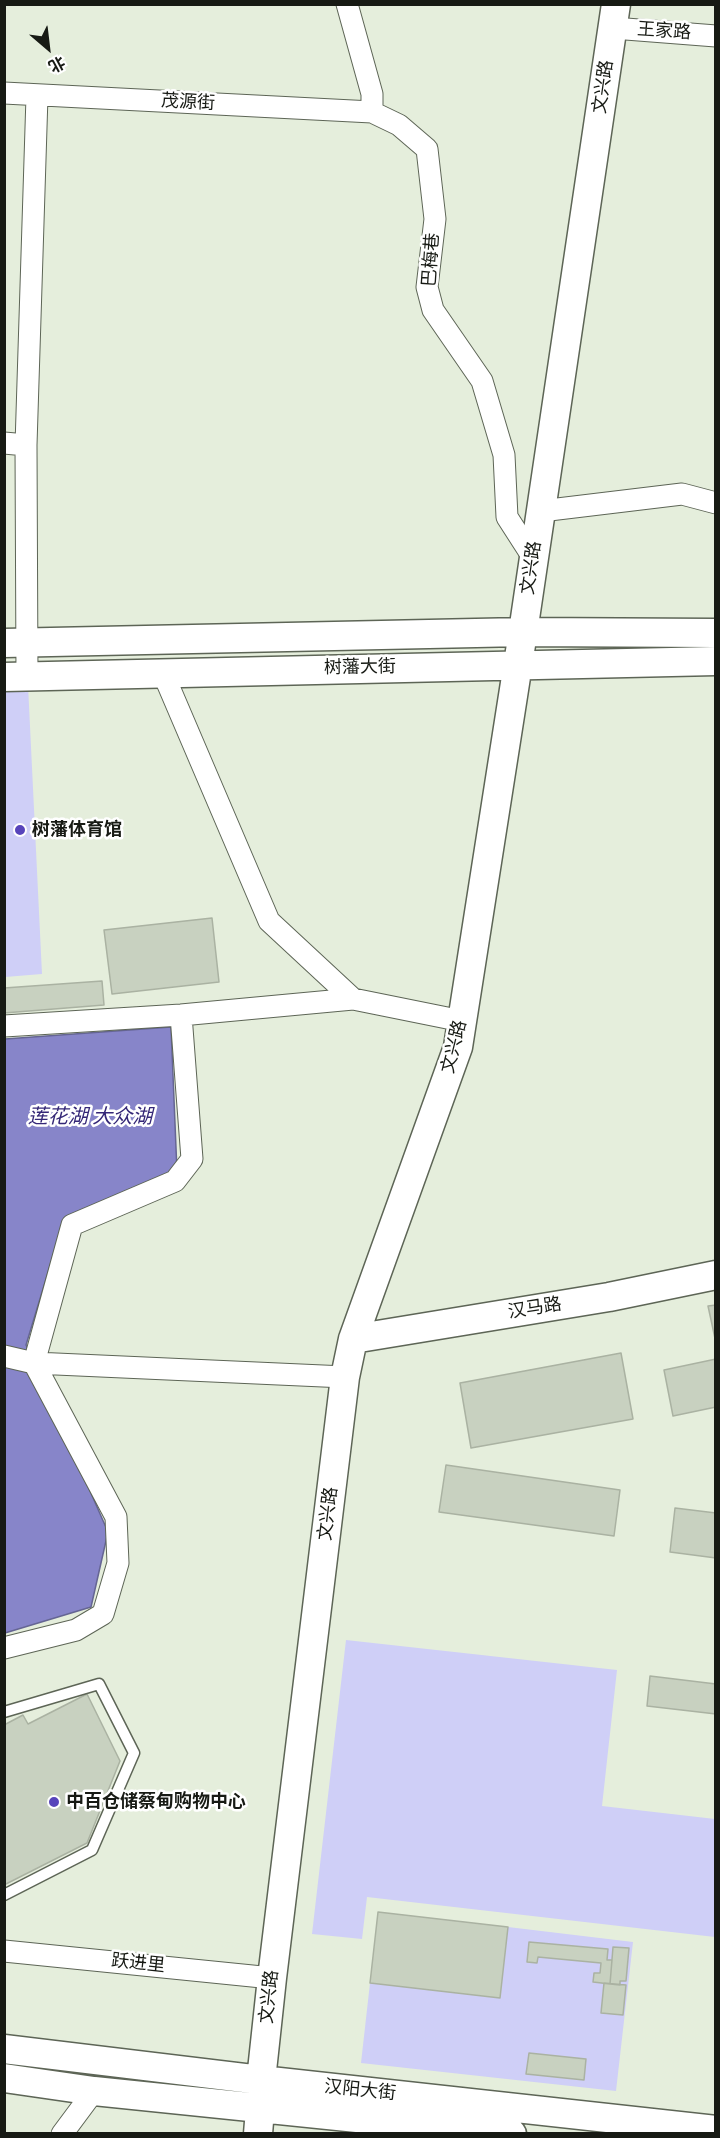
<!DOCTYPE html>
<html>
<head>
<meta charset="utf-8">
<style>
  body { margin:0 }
  #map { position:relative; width:720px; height:2138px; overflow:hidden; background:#e5eedc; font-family:"Roboto Condensed","Noto Sans SC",sans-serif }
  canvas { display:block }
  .frame { position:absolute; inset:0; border:6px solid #171a14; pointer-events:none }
  .north { position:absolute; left:18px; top:18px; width:60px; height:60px; -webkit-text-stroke:4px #fff; paint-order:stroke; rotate:152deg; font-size:16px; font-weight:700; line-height:24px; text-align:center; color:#171a14 }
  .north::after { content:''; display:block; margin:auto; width:21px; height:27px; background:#171a14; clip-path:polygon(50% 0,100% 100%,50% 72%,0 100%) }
</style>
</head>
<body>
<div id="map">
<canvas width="720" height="2138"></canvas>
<div class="frame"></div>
<div class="north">北</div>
</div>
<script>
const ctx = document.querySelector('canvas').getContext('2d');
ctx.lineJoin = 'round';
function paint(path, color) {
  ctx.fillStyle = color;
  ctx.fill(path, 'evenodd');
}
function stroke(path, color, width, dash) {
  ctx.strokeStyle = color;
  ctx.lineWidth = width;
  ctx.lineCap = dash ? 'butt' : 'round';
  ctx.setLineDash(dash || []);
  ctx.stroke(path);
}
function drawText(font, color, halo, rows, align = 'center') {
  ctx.font = font + ' "Roboto Condensed","Noto Sans SC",sans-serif';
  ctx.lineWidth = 5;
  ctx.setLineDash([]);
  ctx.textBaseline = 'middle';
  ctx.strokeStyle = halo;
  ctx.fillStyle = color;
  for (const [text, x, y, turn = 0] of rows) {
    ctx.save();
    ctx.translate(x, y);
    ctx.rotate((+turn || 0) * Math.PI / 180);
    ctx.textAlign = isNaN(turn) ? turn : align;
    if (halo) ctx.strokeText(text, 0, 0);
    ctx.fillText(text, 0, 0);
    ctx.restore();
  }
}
paint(new Path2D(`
  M 28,685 L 42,974 L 5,977 L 5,686 Z
  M 346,1640 L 617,1670 L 602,1806 L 715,1819 L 715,1937 L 367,1897 L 362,1939 L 312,1934 Z
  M 508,1927 L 633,1942 L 616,2091 L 361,2063 L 370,1983 L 500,1998 Z`), '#cfcff7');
const water = new Path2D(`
  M 171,1027 L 177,1172 L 63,1223 L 26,1345 L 108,1532 L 91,1607 L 5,1633 L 5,1039 Z`);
paint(water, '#8785c9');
stroke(water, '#656593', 1.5);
const building = new Path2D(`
  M 212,918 L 219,982 L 112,994 L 104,930 Z
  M 102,981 L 104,1005 L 4,1013 L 4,988 Z
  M 716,1305 L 716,1343 L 708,1306 Z
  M 621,1353 L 633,1419 L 471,1448 L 460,1383 Z
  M 716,1359 L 716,1407 L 673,1416 L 664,1370 Z
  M 446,1465 L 620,1490 L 614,1536 L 439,1512 Z
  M 675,1508 L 716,1513 L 716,1558 L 670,1552 Z
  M 650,1676 L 716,1684 L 716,1714 L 647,1706 Z
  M 87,1694 L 120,1761 L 87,1843 L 4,1885 L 4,1725 L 23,1715 L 28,1724 Z
  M 378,1912 L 508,1927 L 500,1998 L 370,1983 Z
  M 529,1942 L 608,1949 L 607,1960 L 612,1960 L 610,1984 L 593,1982 L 594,1973 L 600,1973 L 601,1963 L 538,1957 L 537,1963 L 527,1962 Z
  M 613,1947 L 629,1948 L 626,1981 L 620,1981 L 620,1985 L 610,1984 Z
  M 604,1983 L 626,1985 L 623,2015 L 601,2013 Z
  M 529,2053 L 586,2059 L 584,2080 L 526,2074 Z`);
paint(building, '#c8d1c0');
stroke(building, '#aab2a2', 1.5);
const lane = new Path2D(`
  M 4,1712 L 99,1684 L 134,1753 L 92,1850 L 4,1895`);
const street = new Path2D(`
  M 347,4 L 372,94 L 372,112 L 399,125 L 427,149 L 435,219 L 427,287 L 433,310 L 482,381 L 504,455 L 507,517 L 534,559
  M 613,28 L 716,36
  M 4,93 L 372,112
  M 4,443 L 26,445
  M 541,511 L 682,494 L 716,503
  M 163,673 L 269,921 L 353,999 L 462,1021
  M 27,677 L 26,445 L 37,96
  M 4,1026 L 181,1015 L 353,999
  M 4,1356 L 34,1363 L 345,1377
  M 4,1648 L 76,1630 L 103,1614 L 118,1563 L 116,1517 L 34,1363 L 72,1225 L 175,1181 L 192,1159 L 181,1015
  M 4,1951 L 272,1978
  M 62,2134 L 94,2091`);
const secondary = new Path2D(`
  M 4,643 L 523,632 L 716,633
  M 4,677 L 716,661
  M 353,1339 L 609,1297 L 716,1275
  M 4,2049 L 261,2080 L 716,2130
  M 4,2078 L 94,2091 L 512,2134
  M 261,2080 L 272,1978 L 345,1377 L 353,1339 L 458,1047 L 523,632 L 616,4
  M 258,2134 L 260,2109`);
stroke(lane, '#5d6556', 13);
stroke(street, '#5d6556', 23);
stroke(secondary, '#5d6556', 31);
stroke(lane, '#fff', 10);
stroke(street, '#fff', 21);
stroke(secondary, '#fff', 28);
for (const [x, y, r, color] of [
  [20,830,6,"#5744bb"],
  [54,1802,6,"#5744bb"]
]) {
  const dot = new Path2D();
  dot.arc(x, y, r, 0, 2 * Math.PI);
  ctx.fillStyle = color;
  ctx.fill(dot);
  stroke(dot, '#fff', 2);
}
drawText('18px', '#171a14', '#fff', [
  ["王家路",664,32,4],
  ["文兴路",604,87,-82],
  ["茂源街",188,103,3],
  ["巴梅巷",432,260,-86],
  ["文兴路",532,568,-82],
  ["树藩大街",360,668,-1],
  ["文兴路",455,1047,-76],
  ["汉马路",535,1309,-9],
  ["文兴路",329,1514,-83],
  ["跃进里",138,1964,6],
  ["文兴路",270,1997,-84],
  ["汉阳大街",360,2091,6]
]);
drawText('bold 18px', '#171a14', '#fff', [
  ["树藩体育馆",32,830],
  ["中百仓储蔡甸购物中心",66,1802]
], 'left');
drawText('italic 20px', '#342777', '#fff', [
  ["莲花湖 大众湖",90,1118]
]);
</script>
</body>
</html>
